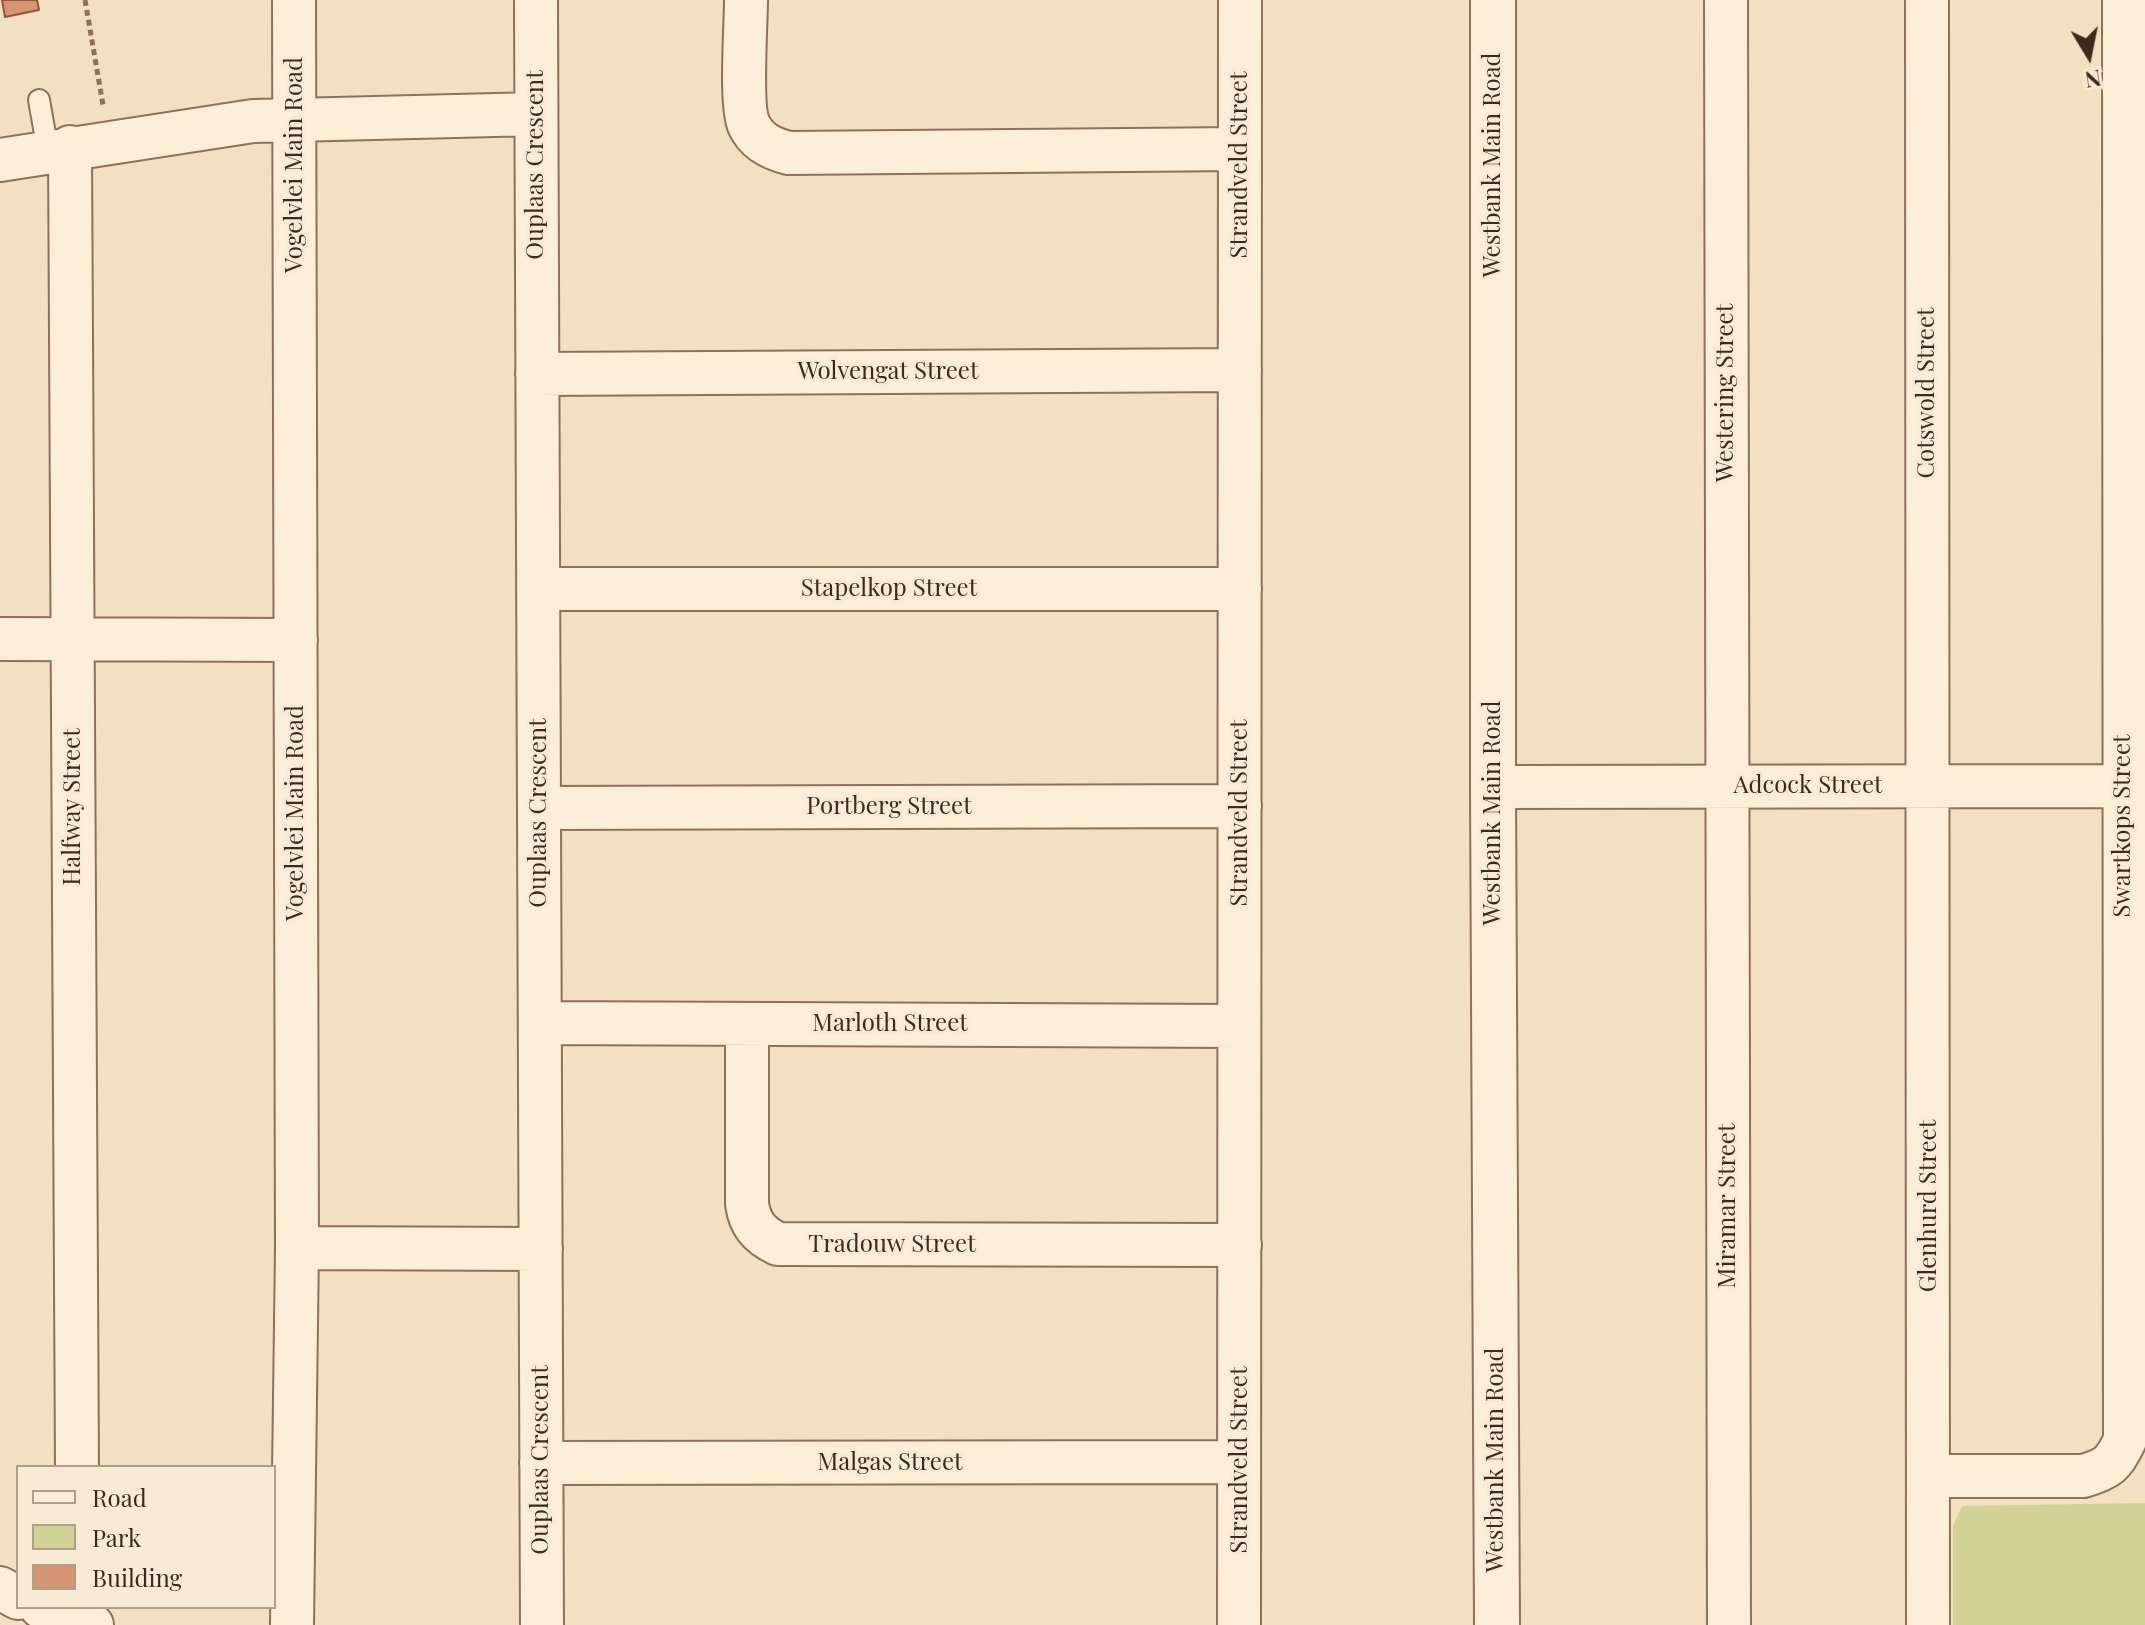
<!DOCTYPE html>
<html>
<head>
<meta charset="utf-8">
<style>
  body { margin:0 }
  #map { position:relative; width:2145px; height:1625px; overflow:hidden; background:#f3e0c2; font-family:"Playfair Display",serif }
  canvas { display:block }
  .legend { position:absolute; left:16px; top:1465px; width:260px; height:144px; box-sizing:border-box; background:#f9ebd3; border:2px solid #ae9e8a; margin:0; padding:10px 14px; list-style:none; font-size:24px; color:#3e2a1d }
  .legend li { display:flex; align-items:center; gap:16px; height:40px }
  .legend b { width:40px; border:2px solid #ae9e8a }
  .north { position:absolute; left:2049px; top:16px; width:80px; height:80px; -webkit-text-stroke:6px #f9ebd3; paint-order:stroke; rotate:170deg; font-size:22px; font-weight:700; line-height:32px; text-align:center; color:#3e2a1d }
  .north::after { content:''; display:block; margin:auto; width:28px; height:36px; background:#3e2a1d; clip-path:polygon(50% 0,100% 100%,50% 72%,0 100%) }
</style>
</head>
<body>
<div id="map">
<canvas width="2145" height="1625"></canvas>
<ul class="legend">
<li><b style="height:10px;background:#fceed7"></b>Road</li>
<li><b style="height:22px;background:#d0d395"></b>Park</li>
<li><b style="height:22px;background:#d59574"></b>Building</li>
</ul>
<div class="north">N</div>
</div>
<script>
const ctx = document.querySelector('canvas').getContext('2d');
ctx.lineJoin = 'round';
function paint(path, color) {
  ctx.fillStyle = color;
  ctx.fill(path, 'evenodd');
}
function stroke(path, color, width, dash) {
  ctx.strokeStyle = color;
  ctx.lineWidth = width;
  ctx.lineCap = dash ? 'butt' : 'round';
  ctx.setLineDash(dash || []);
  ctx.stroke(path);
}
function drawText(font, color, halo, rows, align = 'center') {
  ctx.font = font + ' "Playfair Display",serif';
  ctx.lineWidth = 6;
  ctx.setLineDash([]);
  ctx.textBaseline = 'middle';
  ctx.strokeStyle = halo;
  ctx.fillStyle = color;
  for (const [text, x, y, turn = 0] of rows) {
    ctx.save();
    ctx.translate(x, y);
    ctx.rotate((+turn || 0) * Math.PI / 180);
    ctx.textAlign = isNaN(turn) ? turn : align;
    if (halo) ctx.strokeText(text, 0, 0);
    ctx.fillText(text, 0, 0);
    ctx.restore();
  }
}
paint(new Path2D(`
  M 2145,1503 L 2145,1625 L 1953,1625 L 1953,1526 L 1962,1506 Z`), '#d0d395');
const building = new Path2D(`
  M 2,0 L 37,0 L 39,10 L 5,17 Z`);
paint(building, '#d59574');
stroke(building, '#92553a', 2);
const service = new Path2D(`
  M 39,100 L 48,151`);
const minor = new Path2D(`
  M 536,0 L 542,1625
  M 746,0 C 746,26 740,106 749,125 C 757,142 772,149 789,153 L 1240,149
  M 1726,0 L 1729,1625
  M 1927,0 L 1928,1625
  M 70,147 L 77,1467
  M 0,160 L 253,121 L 536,114
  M 537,374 L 1240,370
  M 538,589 L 1240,589
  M 0,639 L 296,640
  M 1493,787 L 2123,786
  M 539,808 L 1240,806
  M 540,1023 L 1239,1026
  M 747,1024 L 747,1204 C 750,1224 759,1235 778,1244 L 1240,1245
  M 297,1248 L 541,1249
  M 541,1463 L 1239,1462
  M 1930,1476 L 2083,1476 C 2108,1469 2114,1464 2125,1440 L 2124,0
  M 0,1588 L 18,1598
  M 41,1607 L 92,1625
  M 292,1625 L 297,1248 L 294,0
  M 1239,1625 L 1240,0`);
const tertiary = new Path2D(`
  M 1493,0 L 1493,787 L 1497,1625`);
stroke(service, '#907057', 24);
stroke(minor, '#907057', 46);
stroke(tertiary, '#907057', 48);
stroke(new Path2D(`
  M 85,0 L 103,105`), '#907057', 5, [6, 4]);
stroke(service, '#fceed7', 20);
stroke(minor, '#fceed7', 42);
stroke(tertiary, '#fceed7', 44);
drawText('24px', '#3e2a1d', '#f9ebd3', [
  ["Vogelvlei Main Road",295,165,-90],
  ["Ouplaas Crescent",536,165,-90],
  ["Strandveld Street",1240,165,-90],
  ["Westbank Main Road",1493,165,-90],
  ["Wolvengat Street",888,372],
  ["Westering Street",1726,393,-90],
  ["Cotswold Street",1927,393,-90],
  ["Stapelkop Street",889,589],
  ["Adcock Street",1808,786],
  ["Halfway Street",73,807,-90],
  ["Portberg Street",889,807],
  ["Vogelvlei Main Road",296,813,-90],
  ["Ouplaas Crescent",539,813,-90],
  ["Strandveld Street",1240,813,-90],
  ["Westbank Main Road",1493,813,-90],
  ["Swartkops Street",2123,826,-90],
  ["Marloth Street",890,1024],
  ["Miramar Street",1728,1206,-90],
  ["Glenhurd Street",1929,1206,-90],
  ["Tradouw Street",892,1245],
  ["Ouplaas Crescent",541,1460,-90],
  ["Strandveld Street",1240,1460,-90],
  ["Westbank Main Road",1496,1460,-90],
  ["Malgas Street",890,1463]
]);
</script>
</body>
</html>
